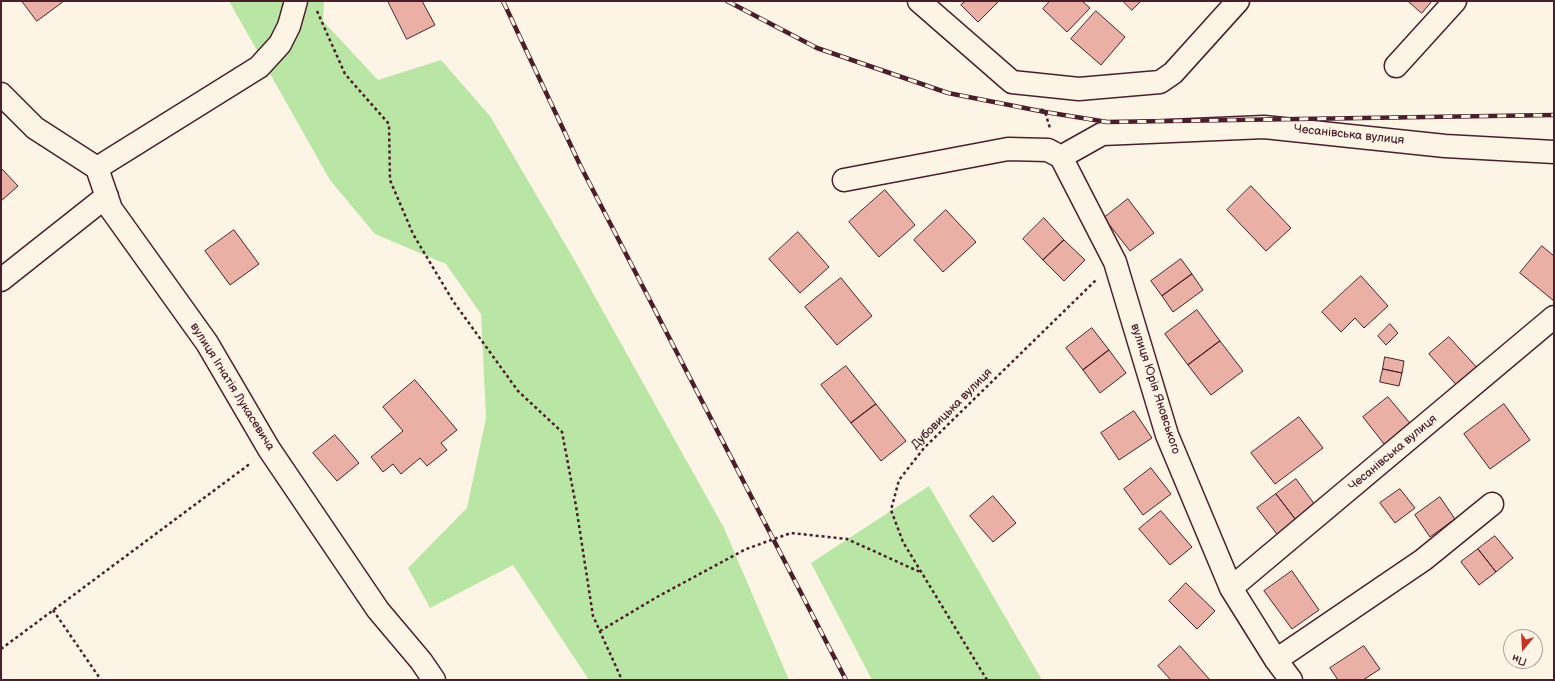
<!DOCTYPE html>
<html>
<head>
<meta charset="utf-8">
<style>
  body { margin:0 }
  #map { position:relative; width:1555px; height:681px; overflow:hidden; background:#fcf5e5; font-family:"Balsamiq Sans",sans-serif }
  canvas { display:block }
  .frame { position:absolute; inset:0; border:2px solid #4a1f2b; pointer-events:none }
  .north { position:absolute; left:1503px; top:629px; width:40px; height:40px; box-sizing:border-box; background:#fcf5e5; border:1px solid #b59f9b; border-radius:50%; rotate:198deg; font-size:11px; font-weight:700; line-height:16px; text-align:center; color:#4a1f2b }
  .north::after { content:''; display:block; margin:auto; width:14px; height:18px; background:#c8321e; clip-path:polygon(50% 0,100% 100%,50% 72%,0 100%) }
</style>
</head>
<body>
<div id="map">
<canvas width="1555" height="681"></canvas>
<div class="frame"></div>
<div class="north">Пн</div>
</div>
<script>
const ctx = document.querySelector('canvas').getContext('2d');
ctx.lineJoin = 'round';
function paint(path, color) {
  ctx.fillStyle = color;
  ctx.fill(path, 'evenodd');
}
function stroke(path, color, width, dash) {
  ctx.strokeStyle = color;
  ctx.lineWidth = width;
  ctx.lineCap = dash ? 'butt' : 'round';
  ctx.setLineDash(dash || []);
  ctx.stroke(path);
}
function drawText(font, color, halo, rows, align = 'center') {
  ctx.font = font + ' "Balsamiq Sans",sans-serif';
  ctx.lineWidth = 3;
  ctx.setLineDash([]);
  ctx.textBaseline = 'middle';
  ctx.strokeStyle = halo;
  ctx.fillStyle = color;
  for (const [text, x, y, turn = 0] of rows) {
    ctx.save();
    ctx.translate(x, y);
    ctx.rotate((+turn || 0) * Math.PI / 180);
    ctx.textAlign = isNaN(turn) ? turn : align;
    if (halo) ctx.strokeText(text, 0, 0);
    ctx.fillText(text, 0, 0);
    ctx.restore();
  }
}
paint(new Path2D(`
  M 229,1 L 324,1 L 323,21 L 378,80 L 441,60 L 490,116 L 575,261 L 724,528 L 789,680 L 589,680 L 513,565 L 430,608 L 408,568 L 467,508 L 486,418 L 481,314 L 446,264 L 375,234 L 330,180 Z
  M 929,486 L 1042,680 L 872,680 L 811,563 Z`), '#b9e6a4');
const building = new Path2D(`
  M 22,1 L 64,1 L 37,21 Z
  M 388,1 L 422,1 L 435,25 L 407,39 Z
  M 966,1 L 999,1 L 978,22 L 961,5 Z
  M 1050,1 L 1082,1 L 1090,8 L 1067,32 L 1043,9 Z
  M 1123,1 L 1141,1 L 1132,10 Z
  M 1408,1 L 1432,1 L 1422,13 Z
  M 1096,11 L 1125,37 L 1101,65 L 1071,39 Z
  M 1,168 L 18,186 L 1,201 Z
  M 1251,186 L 1291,228 L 1266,251 L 1227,210 Z
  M 885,190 L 915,225 L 879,257 L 849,222 Z
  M 1128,199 L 1154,233 L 1130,251 L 1104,218 Z
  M 946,210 L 976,242 L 943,272 L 914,240 Z
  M 1044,218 L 1064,240 L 1043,260 L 1023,239 Z
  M 234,230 L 259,264 L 230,285 L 205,251 Z
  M 798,232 L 829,267 L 800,293 L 769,259 Z
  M 1064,240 L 1085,260 L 1064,281 L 1043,260 Z
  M 1542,246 L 1554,256 L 1554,301 L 1520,273 Z
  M 1181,259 L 1192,274 L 1162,296 L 1151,281 Z
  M 1192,274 L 1203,290 L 1173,312 L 1162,296 Z
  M 1361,276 L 1388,306 L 1364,328 L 1355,318 L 1341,332 L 1322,312 Z
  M 841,278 L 872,316 L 837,345 L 805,307 Z
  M 1197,310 L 1220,341 L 1188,365 L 1165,334 Z
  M 1390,324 L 1398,333 L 1386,345 L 1378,336 Z
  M 1092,328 L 1109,350 L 1083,370 L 1066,348 Z
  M 1449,337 L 1480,371 L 1460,389 L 1429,354 Z
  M 1220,341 L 1243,371 L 1211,395 L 1188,365 Z
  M 1109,350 L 1126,373 L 1100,393 L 1083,370 Z
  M 1385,357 L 1404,361 L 1402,373 L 1383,369 Z
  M 846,366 L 876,404 L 851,423 L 821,385 Z
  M 1383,369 L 1402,373 L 1399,386 L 1380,382 Z
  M 415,380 L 457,430 L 441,443 L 447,450 L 427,466 L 420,458 L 401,474 L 393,464 L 383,472 L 371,457 L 403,431 L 383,407 Z
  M 1388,397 L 1414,428 L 1388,449 L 1363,417 Z
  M 876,404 L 906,441 L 881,461 L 851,423 Z
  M 1504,404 L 1530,440 L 1490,469 L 1464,434 Z
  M 1134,411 L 1152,438 L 1119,460 L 1101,433 Z
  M 1299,417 L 1323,448 L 1275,484 L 1251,453 Z
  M 335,435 L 359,463 L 337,481 L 313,453 Z
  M 1151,468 L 1171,494 L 1143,515 L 1124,489 Z
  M 1296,479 L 1318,509 L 1299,524 L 1276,494 Z
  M 1400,489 L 1415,508 L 1395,523 L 1380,503 Z
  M 1276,494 L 1299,524 L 1280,538 L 1257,508 Z
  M 993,496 L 1016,523 L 993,542 L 970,516 Z
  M 1440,497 L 1455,519 L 1430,537 L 1415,515 Z
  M 1161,511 L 1192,547 L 1170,565 L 1139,529 Z
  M 1495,536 L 1513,558 L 1496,572 L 1478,549 Z
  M 1478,549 L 1496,572 L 1479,585 L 1461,562 Z
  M 1292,571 L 1319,610 L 1292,629 L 1264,591 Z
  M 1186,583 L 1215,611 L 1197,629 L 1169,601 Z
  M 1180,646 L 1210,680 L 1171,680 L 1158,666 Z
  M 1364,646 L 1380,669 L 1363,680 L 1338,680 L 1330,668 Z`);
paint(building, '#eab0a6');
stroke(building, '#4a1f2b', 1);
const minor = new Path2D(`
  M 919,1 L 1012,82 L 1079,89 L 1160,82 L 1173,73 L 1238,1
  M 1396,66 L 1455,1
  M 1,94 L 35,128 L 97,168 L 111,209 L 207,343 L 269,449 L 378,610 L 421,661 L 434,680
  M 1061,157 L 1115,262 L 1167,435 L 1231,588 L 1276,660 L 1291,680
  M 1061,157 L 1102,134 L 1264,127 L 1445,146 L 1554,152
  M 97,168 L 259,67 L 280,44 L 289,26 L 296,1
  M 844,180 L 1008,149 L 1048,150 L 1061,157
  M 1,280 L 107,196
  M 1231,588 L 1554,317
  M 1276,660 L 1423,560 L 1492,504`);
stroke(minor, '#4a1f2b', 25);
stroke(new Path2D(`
  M 317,11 L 345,74 L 389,124 L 390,180 L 413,234 L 453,301 L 518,391 L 562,432 L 576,506 L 593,616 L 622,680
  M 1041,109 L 1045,112 L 1050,128
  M 53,610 L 101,680
  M 600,631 L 657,597 L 746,549 L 791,533 L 847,539 L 920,572
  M 1,649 L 251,463
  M 987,680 L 903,542 L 891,510 L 899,480 L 924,448 L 1097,279`), '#4a1f2b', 2.5, [3, 3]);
stroke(minor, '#fcf5e5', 22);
const rail = new Path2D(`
  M 503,1 L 580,165 L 846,680
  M 727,1 L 817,48 L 948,93 L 1045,112 L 1107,122 L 1554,115`);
stroke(rail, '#4a1f2b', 4.5);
stroke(rail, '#fcf5e5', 3, [9]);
drawText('12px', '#4a1f2b', '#fcf5e5', [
  ["Чесанівська вулиця",1349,135,6],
  ["вулиця Ігнатія Лукасевича",232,387,58],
  ["вулиця Юрія Яновського",1155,389,72],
  ["Дубовицька вулиця",952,409,-45],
  ["Чесанівська вулиця",1393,453,-40]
]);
</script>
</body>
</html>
